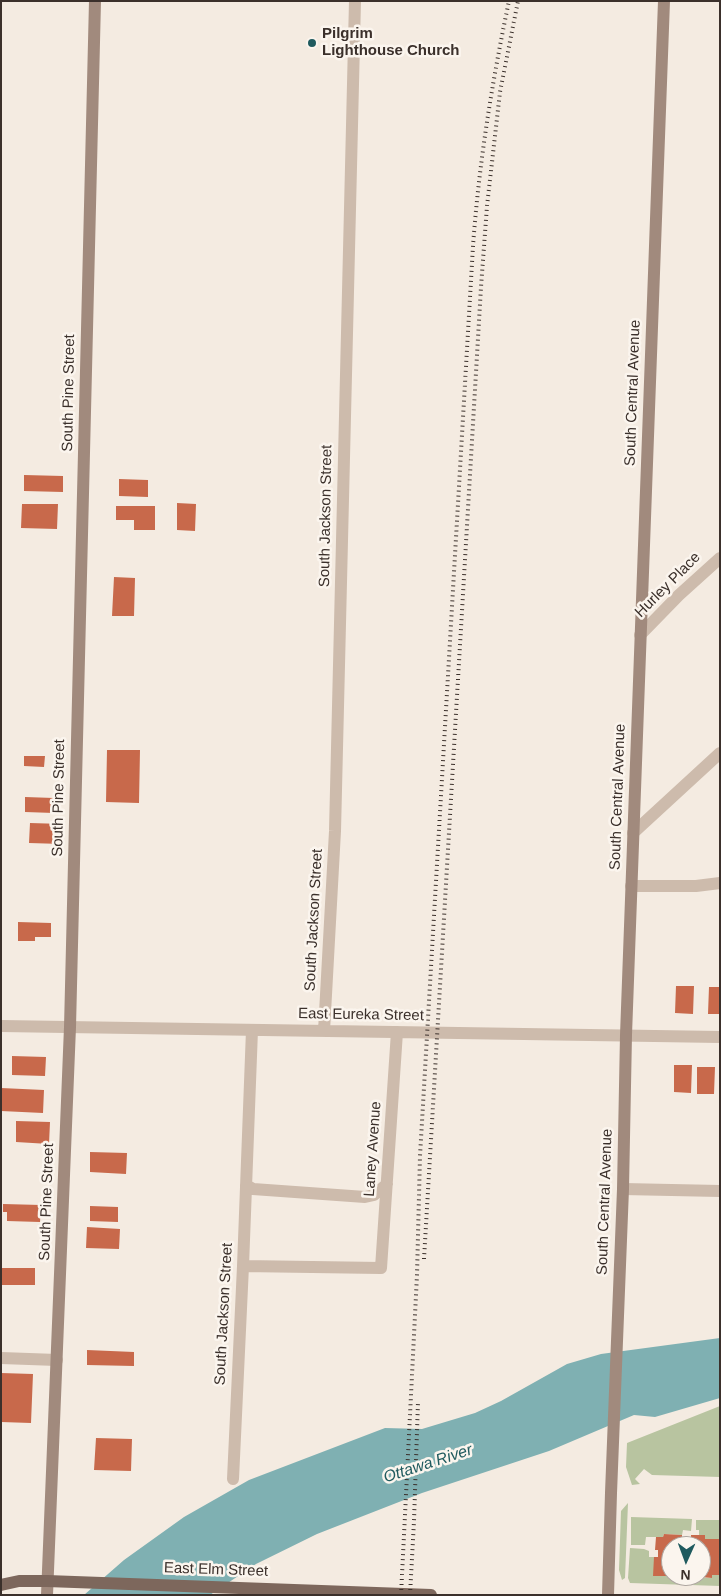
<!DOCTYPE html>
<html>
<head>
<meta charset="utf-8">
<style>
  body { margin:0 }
  #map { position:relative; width:721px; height:1596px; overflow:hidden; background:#f4ebe1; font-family:Arial,sans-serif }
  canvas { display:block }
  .frame { position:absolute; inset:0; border:2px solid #3b302b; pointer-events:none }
  .north { position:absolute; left:661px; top:1536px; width:50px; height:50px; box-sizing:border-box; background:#fbf5ee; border:1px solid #aea6a0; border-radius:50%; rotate:182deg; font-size:14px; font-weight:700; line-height:20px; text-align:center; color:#3b302b }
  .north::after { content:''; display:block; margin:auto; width:18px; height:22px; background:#1f5a5e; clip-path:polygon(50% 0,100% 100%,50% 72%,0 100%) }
</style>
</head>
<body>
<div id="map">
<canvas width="721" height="1596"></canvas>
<div class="frame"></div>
<div class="north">N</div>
</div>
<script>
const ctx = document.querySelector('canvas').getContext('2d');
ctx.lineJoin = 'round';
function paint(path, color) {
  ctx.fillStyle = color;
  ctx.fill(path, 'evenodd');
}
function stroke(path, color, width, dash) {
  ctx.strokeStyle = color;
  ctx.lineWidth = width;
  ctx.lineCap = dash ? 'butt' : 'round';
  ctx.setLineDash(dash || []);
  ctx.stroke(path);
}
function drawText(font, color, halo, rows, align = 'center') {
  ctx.font = font + ' Arial,sans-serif';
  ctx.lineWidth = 5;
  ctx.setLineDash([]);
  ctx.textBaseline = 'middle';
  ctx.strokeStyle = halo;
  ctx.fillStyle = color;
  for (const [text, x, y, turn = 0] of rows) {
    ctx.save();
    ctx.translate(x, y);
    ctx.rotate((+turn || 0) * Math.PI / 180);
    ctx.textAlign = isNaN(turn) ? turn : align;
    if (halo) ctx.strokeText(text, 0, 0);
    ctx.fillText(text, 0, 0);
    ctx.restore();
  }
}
paint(new Path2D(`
  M 720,1406 L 720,1477 L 652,1475 L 644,1469 L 635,1479 L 640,1484 L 632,1485 L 626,1467 L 627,1443 Z
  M 628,1503 L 625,1578 L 622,1580 L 619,1570 L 621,1511 Z
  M 631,1517 L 692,1519 L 691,1531 L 683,1530 L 682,1535 L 664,1534 L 663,1537 L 646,1537 L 645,1545 L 631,1545 Z
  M 696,1520 L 720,1520 L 720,1539 L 705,1539 L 699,1535 L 699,1530 L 696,1530 Z
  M 630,1548 L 644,1549 L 649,1551 L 649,1557 L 654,1557 L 654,1575 L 670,1576 L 671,1574 L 671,1576 L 712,1578 L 712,1575 L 720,1575 L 720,1586 L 630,1583 L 628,1578 Z`), '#b8c4a0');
paint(new Path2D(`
  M 720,1338 L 720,1398 L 655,1417 L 634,1415 L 549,1451 L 422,1493 L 317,1534 L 256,1564 L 210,1595 L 84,1595 L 124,1560 L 184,1517 L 249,1480 L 385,1428 L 422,1429 L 475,1413 L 501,1401 L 567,1364 L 601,1354 Z`), '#7fb0b2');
paint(new Path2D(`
  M 24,475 L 63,476 L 63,492 L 24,491 Z
  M 119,479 L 148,480 L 148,497 L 119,496 Z
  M 177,503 L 196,504 L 195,531 L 177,530 Z
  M 22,504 L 58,504 L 57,529 L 21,528 Z
  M 116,506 L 155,506 L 155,530 L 134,530 L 134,520 L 116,520 Z
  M 114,577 L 135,578 L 134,616 L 112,616 Z
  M 107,750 L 140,750 L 139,803 L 106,802 Z
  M 24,756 L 45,756 L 44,767 L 24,766 Z
  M 25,797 L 54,798 L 54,813 L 25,812 Z
  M 30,823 L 63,824 L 62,844 L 29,843 Z
  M 18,922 L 51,923 L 51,937 L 35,937 L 35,941 L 18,941 Z
  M 676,986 L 694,986 L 693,1014 L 675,1013 Z
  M 709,987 L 720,987 L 720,1014 L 708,1014 Z
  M 12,1056 L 46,1057 L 45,1076 L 12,1075 Z
  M 674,1065 L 692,1065 L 691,1093 L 674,1092 Z
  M 697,1067 L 715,1067 L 714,1094 L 697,1094 Z
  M 1,1088 L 44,1090 L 43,1113 L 1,1111 Z
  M 16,1121 L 50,1122 L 49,1144 L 16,1142 Z
  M 90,1152 L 127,1153 L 126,1174 L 90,1172 Z
  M 3,1204 L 41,1205 L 40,1222 L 7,1221 L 7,1212 L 3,1212 Z
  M 90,1206 L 118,1207 L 118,1222 L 90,1221 Z
  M 87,1227 L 120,1229 L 119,1249 L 86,1248 Z
  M 1,1268 L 35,1268 L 35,1285 L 1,1285 Z
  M 87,1350 L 134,1352 L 134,1366 L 87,1365 Z
  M 1,1373 L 33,1374 L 31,1423 L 1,1422 Z
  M 96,1438 L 132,1439 L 131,1471 L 94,1470 Z
  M 664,1534 L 682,1535 L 682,1537 L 691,1537 L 691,1535 L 705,1535 L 705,1539 L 720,1539 L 720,1575 L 712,1575 L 712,1578 L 701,1577 L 701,1546 L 671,1546 L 670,1576 L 653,1576 L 654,1557 L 658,1557 L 658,1550 L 655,1550 L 656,1537 L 663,1537 Z`), '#c8694b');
stroke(new Path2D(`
  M 640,635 L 679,595 L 720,558
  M 633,833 L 720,753
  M 631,886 L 696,886 L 720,883
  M 1,1026 L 720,1037
  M 324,1031 L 335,831 L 355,1
  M 246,1185 L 253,1189 L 365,1197 L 374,1195 L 387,1184
  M 623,1189 L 720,1191
  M 243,1266 L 381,1268 L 397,1032
  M 1,1358 L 57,1360
  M 233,1479 L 243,1266 L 252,1030`), '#cdbbac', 12);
stroke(new Path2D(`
  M 47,1595 L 70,1027 L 95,1
  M 608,1595 L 611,1493 L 623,1189 L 626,1035 L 664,1`), '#a18a7d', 12);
stroke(new Path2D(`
  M 1,1585 L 19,1581 L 47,1581 L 431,1595`), '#7d675c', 12);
stroke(new Path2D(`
  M 424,1259 L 481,287 L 487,206 L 500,92 L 518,1
  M 401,1595 L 417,1275 L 420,1156 L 473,246 C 479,163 492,82 509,1
  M 410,1595 L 414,1521 L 418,1402`), '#3b302b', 4, [1, 4]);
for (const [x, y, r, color] of [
  [312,43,5,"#1f5a5e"]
]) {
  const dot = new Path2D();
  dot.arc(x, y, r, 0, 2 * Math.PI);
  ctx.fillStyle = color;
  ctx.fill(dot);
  stroke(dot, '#fbf5ee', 2);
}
drawText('bold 15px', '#3b302b', '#fbf5ee', [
  ["Pilgrim",322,34],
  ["Lighthouse Church",322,51]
], 'left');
drawText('15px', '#3b302b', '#fbf5ee', [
  ["South Pine Street",69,393,-89],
  ["South Central Avenue",633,393,-88],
  ["South Jackson Street",326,516,-89],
  ["Hurley Place",668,585,-45],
  ["South Central Avenue",618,797,-88],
  ["South Pine Street",59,798,-89],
  ["South Jackson Street",314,920,-87],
  ["East Eureka Street",361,1015,1],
  ["Laney Avenue",373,1149,-86],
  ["South Pine Street",47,1202,-88],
  ["South Central Avenue",605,1202,-88],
  ["South Jackson Street",224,1314,-87],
  ["East Elm Street",216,1570,2]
]);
drawText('italic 16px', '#1f5a5e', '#fbf5ee', [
  ["Ottawa River",428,1464,-18]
]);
</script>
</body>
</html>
